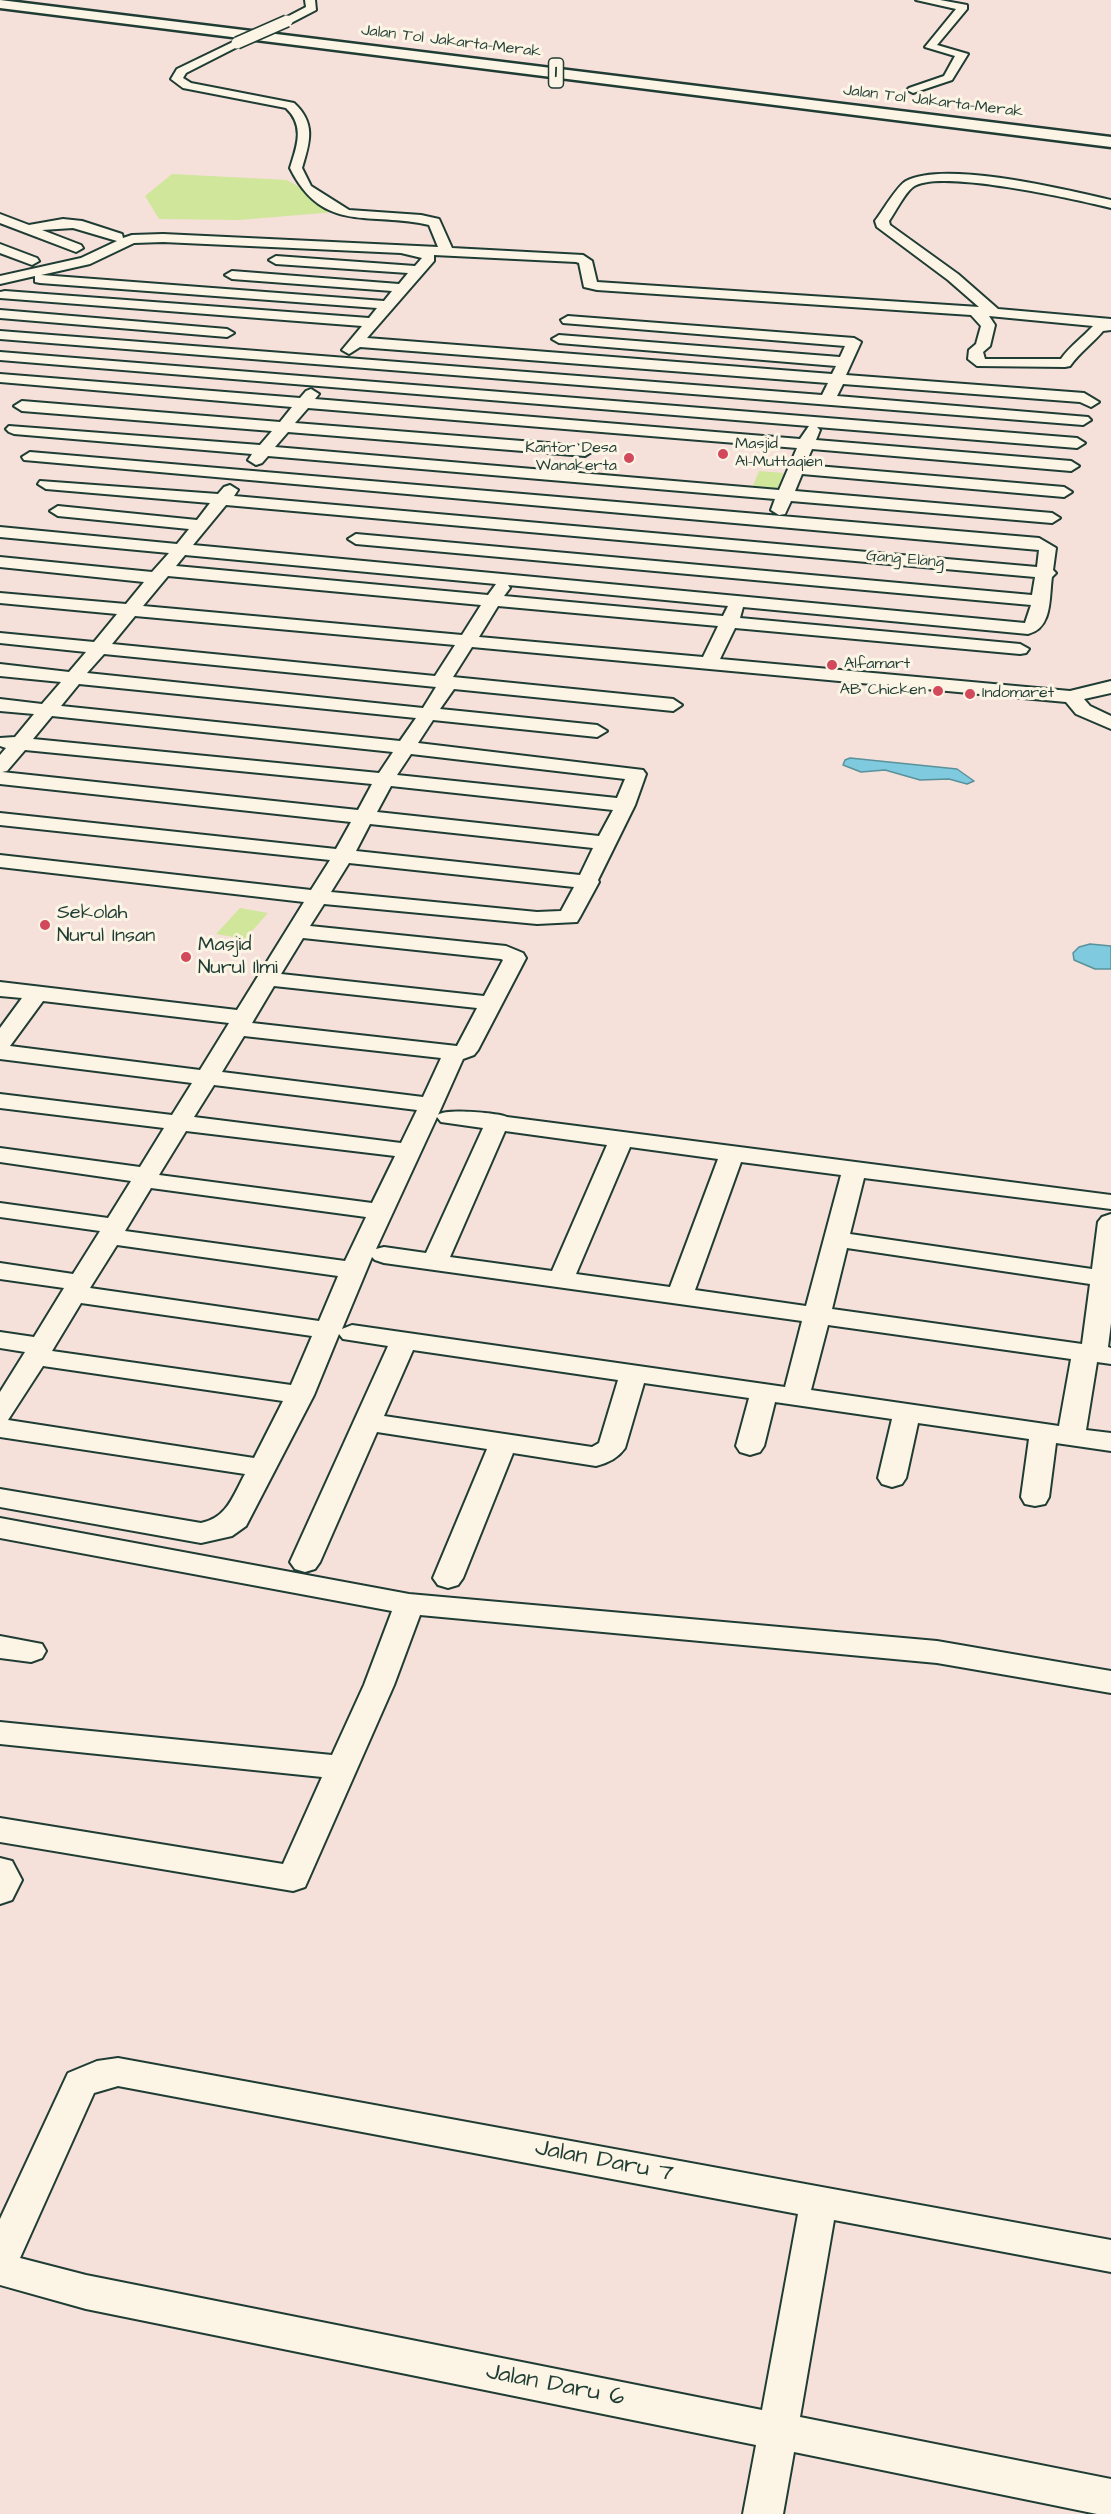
<!DOCTYPE html>
<html>
<head>
<meta charset="utf-8">
<style>
  body { margin:0 }
  canvas { display:block; background:#f6e0da }
</style>
</head>
<body>
<canvas width="1111" height="2514"></canvas>
<script>
const ctx = document.querySelector('canvas').getContext('2d');
ctx.lineJoin = 'round';
function paint(path, color) {
  ctx.fillStyle = color;
  ctx.fill(path, 'evenodd');
}
function stroke(path, color, width, dash) {
  ctx.strokeStyle = color;
  ctx.lineWidth = width;
  ctx.lineCap = dash ? 'butt' : 'round';
  ctx.setLineDash(dash || []);
  ctx.stroke(path);
}
function drawText(font, color, halo, rows, align = 'center') {
  ctx.font = font + ' "Architects Daughter",sans-serif';
  ctx.lineWidth = 6;
  ctx.setLineDash([]);
  ctx.textBaseline = 'middle';
  ctx.strokeStyle = halo;
  ctx.fillStyle = color;
  for (const [text, x, y, turn = 0] of rows) {
    ctx.save();
    ctx.translate(x, y);
    ctx.rotate((+turn || 0) * Math.PI / 180);
    ctx.textAlign = isNaN(turn) ? turn : align;
    if (halo) ctx.strokeText(text, 0, 0);
    ctx.fillText(text, 0, 0);
    ctx.restore();
  }
}
paint(new Path2D(`
  M 172,174 L 287,180 L 314,195 L 335,212 L 239,220 L 159,219 L 145,196 Z
  M 759,471 L 784,473 L 777,490 L 752,488 Z
  M 240,908 L 268,913 L 245,939 L 216,934 Z`), '#d0e69b');
const water = new Path2D(`
  M 850,758 L 957,769 L 974,781 L 967,784 L 949,779 L 920,780 L 885,770 L 861,772 L 843,765 L 845,760 Z
  M 1090,944 L 1111,946 L 1111,969 L 1095,969 L 1074,960 L 1073,953 L 1079,947 Z`);
paint(water, '#7fcade');
stroke(water, '#59929a', 1.5);
const minor = new Path2D(`
  M 305,0 L 315,0 L 316,10 L 291,23 L 283,23 L 283,19 L 306,7 Z
  M 916,0 L 940,0 L 967,5 L 967,9 L 937,45 L 968,54 L 952,80 L 913,93 L 907,90 L 909,88 L 944,76 L 955,56 L 925,47 L 956,9 Z
  M 237,40 L 241,41 L 241,45 L 186,73 L 183,78 L 191,83 L 294,103 C 316,123 310,142 302,168 L 311,186 L 349,210 L 421,215 L 439,219 L 452,248 L 583,255 L 592,261 L 597,282 L 979,307 L 948,280 L 877,227 L 875,221 C 882,212 897,186 906,181 C 945,160 1067,190 1111,200 L 1111,208 C 1078,200 938,168 913,187 C 904,194 896,211 889,221 L 890,225 L 958,274 L 998,309 L 1111,319 L 1111,330 L 1103,331 C 1092,344 1080,352 1070,366 L 1065,367 L 977,366 L 968,359 L 969,350 L 976,344 L 981,326 L 971,315 L 597,290 L 584,287 L 579,263 L 576,262 L 434,255 L 434,261 L 367,338 L 832,374 L 836,366 L 559,343 L 552,339 L 559,335 L 840,357 L 845,346 L 563,323 L 561,320 L 568,316 L 854,338 L 861,342 L 846,375 L 1084,393 L 1099,402 L 1091,407 L 1080,402 L 843,384 L 837,396 L 1088,417 L 1091,420 L 1083,425 L 0,339 L 0,331 L 822,395 L 828,383 L 360,347 L 349,354 L 342,350 L 362,326 L 0,298 L 0,292 L 5,291 L 369,318 L 377,308 L 40,283 L 35,282 L 35,276 L 0,284 L 0,276 L 81,258 L 117,241 L 73,228 L 42,230 L 81,245 L 83,248 L 76,252 L 0,223 L 0,214 L 29,225 L 63,219 L 82,221 L 122,234 L 123,238 L 132,235 L 163,234 L 438,247 L 429,225 C 371,211 323,235 290,168 C 297,146 305,126 286,108 L 183,88 L 171,79 L 177,69 ZM 163,242 L 401,253 L 422,258 L 415,266 L 276,256 L 269,260 L 276,264 L 408,273 L 399,284 L 232,271 L 225,275 L 232,279 L 392,291 L 384,301 L 41,275 L 90,264 L 134,243 ZM 989,316 L 1093,326 C 1082,338 1070,346 1061,359 L 985,359 L 983,352 L 990,346 L 995,325 Z
  M 0,244 L 37,258 L 39,261 L 32,265 L 0,253 Z
  M 0,310 L 227,329 L 234,333 L 227,337 L 0,318 Z
  M 0,352 L 1077,438 L 1085,443 L 1077,448 L 817,427 L 820,430 L 816,440 L 1071,461 L 1079,466 L 1071,471 L 812,449 L 805,465 L 1064,487 L 1072,492 L 1064,497 L 802,474 L 795,491 L 1052,513 L 1060,518 L 1052,523 L 791,501 L 785,514 L 779,515 L 771,510 L 775,499 L 268,456 L 262,463 L 256,465 L 248,460 L 252,454 L 14,434 L 9,432 L 6,429 L 9,426 L 260,445 L 272,431 L 22,411 L 14,406 L 22,401 L 280,422 L 292,407 L 0,382 L 0,374 L 300,398 L 306,391 L 311,389 L 319,394 L 315,399 L 800,439 L 809,426 L 0,360 ZM 308,408 L 797,448 L 779,490 L 275,447 L 288,432 L 585,456 L 593,451 L 585,446 L 295,423 Z
  M 30,452 L 1039,538 L 1056,548 L 1053,570 L 1056,573 L 1052,577 C 1049,597 1053,628 1028,634 L 743,607 L 740,618 L 1020,644 L 1029,649 L 1026,653 L 1020,654 L 735,628 L 720,659 L 1070,691 L 1111,681 L 1111,693 L 1084,699 L 1090,706 L 1111,716 L 1111,729 L 1076,714 L 1066,702 L 472,647 L 453,677 L 673,699 L 682,705 L 673,711 L 454,689 L 440,709 L 597,725 L 607,731 L 597,737 L 433,720 L 418,743 L 643,770 L 646,774 L 635,805 L 598,880 L 599,882 L 580,917 L 577,922 L 537,924 L 324,904 L 310,926 L 506,946 L 523,953 L 526,958 L 478,1050 L 474,1055 L 463,1059 L 438,1115 C 445,1108 499,1113 507,1117 L 1111,1195 L 1111,1209 L 864,1178 L 850,1234 L 1092,1269 L 1098,1222 L 1102,1217 L 1111,1214 L 1111,1323 L 1108,1347 L 1111,1348 L 1111,1364 L 1097,1362 L 1086,1430 L 1111,1433 L 1111,1451 L 1056,1443 L 1049,1497 L 1045,1504 L 1035,1506 L 1025,1504 L 1021,1497 L 1029,1439 L 918,1423 L 906,1478 L 902,1484 L 892,1487 L 882,1484 L 878,1478 L 892,1419 L 775,1402 L 764,1446 L 760,1452 L 750,1455 L 740,1452 L 736,1446 L 749,1398 L 644,1383 L 625,1448 C 618,1458 608,1463 596,1466 L 513,1453 L 463,1578 L 458,1585 L 448,1588 L 438,1585 L 433,1578 L 487,1449 L 377,1432 L 320,1562 L 315,1569 L 305,1572 L 295,1569 L 290,1562 L 388,1346 L 343,1339 L 339,1334 L 314,1395 L 246,1526 L 232,1536 L 201,1543 L 0,1507 L 0,1489 L 201,1523 C 227,1518 233,1496 245,1474 L 0,1437 L 0,1392 L 25,1352 L 0,1348 L 0,1332 L 34,1337 L 64,1288 L 0,1279 L 0,1263 L 73,1274 L 100,1231 L 0,1217 L 0,1203 L 108,1218 L 131,1181 L 0,1162 L 0,1148 L 140,1167 L 164,1128 L 0,1108 L 0,1094 L 172,1115 L 192,1083 L 0,1059 L 0,1028 L 22,998 L 0,996 L 0,982 L 237,1010 L 304,902 L 0,867 L 0,855 L 311,890 L 330,860 L 0,825 L 0,813 L 336,849 L 351,822 L 0,784 L 0,755 L 6,748 L 0,746 L 0,738 L 15,737 L 34,714 L 0,711 L 0,699 L 42,704 L 61,682 L 0,676 L 0,664 L 69,672 L 86,652 L 0,643 L 0,633 L 94,642 L 117,614 L 0,603 L 0,593 L 126,604 L 144,582 L 0,567 L 0,557 L 152,572 L 169,553 L 0,537 L 0,527 L 177,544 L 189,529 L 58,516 L 50,511 L 58,506 L 197,520 L 210,503 L 46,489 L 38,484 L 40,481 L 218,494 L 224,487 L 230,485 L 238,490 L 234,496 L 1037,567 L 1039,550 L 24,460 L 22,457 ZM 226,505 L 1035,577 L 1032,595 L 356,534 L 348,539 L 356,544 L 1031,605 L 1025,623 L 193,545 ZM 185,555 L 496,584 L 488,595 L 176,566 ZM 168,576 L 481,605 L 462,635 L 143,606 ZM 508,585 L 728,606 L 723,616 L 504,596 L 510,588 ZM 498,606 L 718,626 L 703,657 L 479,637 ZM 135,616 L 455,645 L 435,676 L 112,644 ZM 104,654 L 436,687 L 423,708 L 87,673 ZM 79,684 L 416,718 L 400,741 L 61,706 ZM 52,716 L 393,752 L 379,773 L 33,739 ZM 25,750 L 372,784 L 358,810 L 2,772 L 7,771 ZM 411,754 L 625,779 L 617,798 L 397,775 ZM 391,786 L 613,810 L 599,836 L 377,812 ZM 370,824 L 593,848 L 580,875 L 356,851 ZM 349,863 L 574,887 L 561,911 L 537,912 L 331,892 ZM 303,938 L 501,959 L 503,960 L 484,996 L 281,974 ZM 274,986 L 477,1008 L 457,1046 L 252,1023 ZM 43,1001 L 229,1023 L 200,1070 L 10,1046 ZM 244,1036 L 441,1058 L 423,1097 L 222,1072 ZM 214,1085 L 417,1110 L 401,1143 L 194,1117 ZM 437,1117 L 441,1122 L 483,1128 L 426,1253 L 384,1247 L 376,1249 ZM 186,1131 L 395,1156 L 372,1203 L 159,1175 ZM 505,1131 L 607,1145 L 552,1271 L 450,1257 ZM 630,1147 L 718,1159 L 670,1287 L 576,1274 ZM 741,1162 L 841,1175 L 806,1306 L 695,1290 ZM 151,1188 L 366,1217 L 345,1261 L 125,1231 ZM 117,1245 L 338,1276 L 319,1321 L 90,1288 ZM 847,1248 L 1090,1284 L 1082,1344 L 832,1309 ZM 372,1257 L 375,1260 L 384,1263 L 802,1321 L 785,1387 L 352,1325 L 342,1329 ZM 81,1303 L 312,1336 L 291,1385 L 52,1351 ZM 828,1325 L 1071,1359 L 1059,1426 L 811,1390 ZM 413,1350 L 618,1380 L 599,1443 L 592,1447 L 384,1416 ZM 43,1366 L 283,1401 L 254,1458 L 8,1420 Z
  M 0,1518 L 409,1594 L 937,1641 L 1111,1671 L 1111,1693 L 937,1663 L 420,1615 L 394,1685 L 309,1878 L 305,1887 L 293,1891 L 0,1842 L 0,1818 L 283,1864 L 322,1777 L 0,1744 L 0,1722 L 332,1755 L 364,1685 L 392,1611 L 0,1538 Z
  M 0,1636 L 42,1644 L 46,1651 L 42,1658 L 31,1662 L 0,1658 Z
  M 0,1858 L 12,1861 L 22,1880 L 12,1900 L 0,1904 Z
  M 118,2058 L 1111,2240 L 1111,2272 L 834,2220 L 800,2417 L 1111,2479 L 1111,2514 L 1097,2514 L 794,2452 L 783,2514 L 743,2514 L 756,2445 L 86,2309 L 0,2285 L 0,2219 L 68,2073 L 97,2061 ZM 118,2086 L 798,2214 L 762,2410 L 86,2275 L 20,2258 L 94,2093 Z`);
const motorway = new Path2D(`
  M 0,0 L 1111,137 L 1111,147 L 0,8 Z`);
stroke(minor, '#1f3d34', 4);
stroke(motorway, '#1f3d34', 5);
paint(minor, '#fcf5e5');
paint(motorway, '#fcf5e5');
const minorBridge = new Path2D(`
  M 237,43 L 287,21`);
stroke(minorBridge, '#1f3d34', 14, []);
stroke(minorBridge, '#fcf5e5', 11);
for (const [x, y, r, color] of [
  [723,454,6,"#d1495b"],
  [629,458,6,"#d1495b"],
  [832,665,6,"#d1495b"],
  [938,691,6,"#d1495b"],
  [970,694,6,"#d1495b"],
  [45,925,6,"#d1495b"],
  [186,957,6,"#d1495b"]
]) {
  const dot = new Path2D();
  dot.arc(x, y, r, 0, 2 * Math.PI);
  ctx.fillStyle = color;
  ctx.fill(dot);
  stroke(dot, '#fcf5e5', 2);
}
drawText('16px', '#1f3d34', '#fcf5e5', [
  ["Jalan Tol Jakarta–Merak",451,42,7],
  ["Jalan Tol Jakarta–Merak",933,102,7],
  ["Gang Elang",905,560,5]
]);
drawText('16px', '#1f3d34', '#fcf5e5', [
  ["Masjid",735,445],
  ["Al-Muttaqien",735,463],
  ["Kantor Desa",617,449,"right"],
  ["Wanakerta",617,467,"right"],
  ["Alfamart",844,665],
  ["AB Chicken",926,691,"right"],
  ["Indomaret",982,694]
], 'left');
for (const [x, y, w] of [
  [556,73,15]
]) {
  const box = new Path2D();
  box.roundRect(x - w / 2, y - 15, w, 30, 4.5);
  ctx.fillStyle = '#fcf5e5';
  ctx.fill(box);
  stroke(box, '#1f3d34', 1.5);
}
drawText('bold 18px', '#1f3d34', null, [
  ["1",556,73]
]);
drawText('20px', '#1f3d34', '#fcf5e5', [
  ["Sekolah",57,914],
  ["Nurul Insan",57,937],
  ["Masjid",198,946],
  ["Nurul Ilmi",198,969]
], 'left');
drawText('24px', '#1f3d34', '#fcf5e5', [
  ["Jalan Daru 7",604,2162,11],
  ["Jalan Daru 6",555,2386,11]
]);
</script>
</body>
</html>
